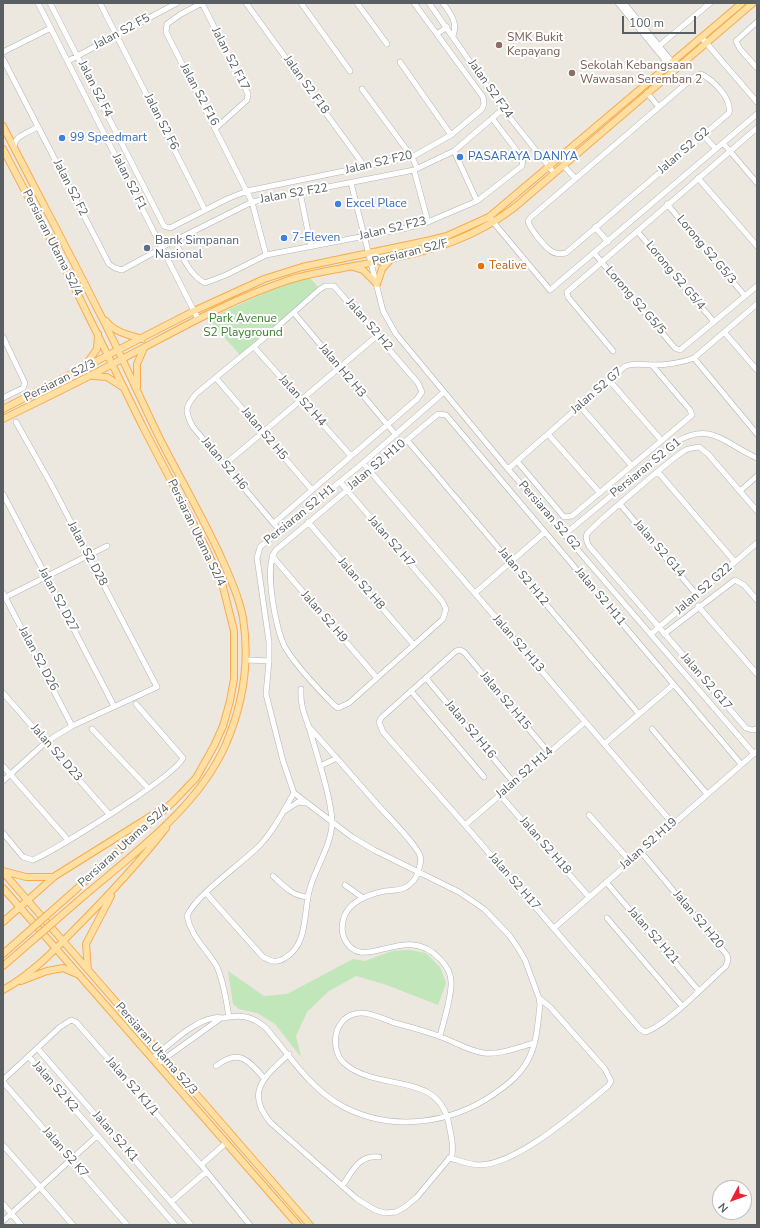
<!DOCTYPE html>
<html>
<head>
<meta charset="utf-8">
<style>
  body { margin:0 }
  #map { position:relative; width:760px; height:1228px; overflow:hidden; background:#ece7df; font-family:"Nunito Sans",sans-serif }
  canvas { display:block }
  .frame { position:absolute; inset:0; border:4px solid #585e61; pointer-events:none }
  .north { position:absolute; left:712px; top:1180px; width:40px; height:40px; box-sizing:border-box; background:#fff; border:1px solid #bcbfc0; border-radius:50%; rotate:229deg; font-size:11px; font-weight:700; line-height:16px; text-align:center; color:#585e61 }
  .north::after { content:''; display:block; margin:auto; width:14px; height:18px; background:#f12134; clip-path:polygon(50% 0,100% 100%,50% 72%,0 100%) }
  .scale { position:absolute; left:622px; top:16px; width:74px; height:18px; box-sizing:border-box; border:2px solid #585e61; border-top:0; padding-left:5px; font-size:12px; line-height:14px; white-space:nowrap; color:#585e61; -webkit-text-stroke:3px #fff; paint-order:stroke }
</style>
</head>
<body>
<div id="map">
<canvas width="760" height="1228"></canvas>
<div class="frame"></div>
<div class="north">N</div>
<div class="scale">100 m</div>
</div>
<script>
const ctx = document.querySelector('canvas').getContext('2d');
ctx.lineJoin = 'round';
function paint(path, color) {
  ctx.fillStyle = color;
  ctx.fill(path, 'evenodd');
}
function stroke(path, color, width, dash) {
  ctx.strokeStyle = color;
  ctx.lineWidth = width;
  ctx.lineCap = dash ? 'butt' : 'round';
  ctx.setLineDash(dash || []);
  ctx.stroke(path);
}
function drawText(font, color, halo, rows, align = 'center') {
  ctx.font = font + ' "Nunito Sans",sans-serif';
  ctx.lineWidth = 4;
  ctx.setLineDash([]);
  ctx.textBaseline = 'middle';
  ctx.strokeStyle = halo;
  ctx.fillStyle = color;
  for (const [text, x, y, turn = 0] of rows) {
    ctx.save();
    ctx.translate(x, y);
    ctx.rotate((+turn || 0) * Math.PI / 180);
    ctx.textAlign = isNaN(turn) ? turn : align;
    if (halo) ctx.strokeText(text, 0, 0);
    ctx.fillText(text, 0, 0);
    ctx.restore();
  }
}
paint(new Path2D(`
  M 309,277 L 319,288 L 241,356 L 208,319 L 288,282 Z
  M 410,950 L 426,953 L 440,967 L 446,983 L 438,1005 L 384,984 L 356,976 L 329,991 L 307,1012 L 296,1036 L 301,1057 L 275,1024 L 257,1013 L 239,1009 L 233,1004 L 228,971 L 264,996 L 287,994 L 353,959 L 365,961 L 392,951 Z`), '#c1e6ba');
const minor = new Path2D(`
  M 38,3 L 198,319
  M 50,3 L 164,226 L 170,228 L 227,199 L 247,191 L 412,157 L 451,135 L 482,109 L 484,104 L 483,97 L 414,3
  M 100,3 L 205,210
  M 202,3 L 181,14 L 167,24 L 166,32 L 252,202 L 266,255
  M 202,3 L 248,94 L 247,100 L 216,128
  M 246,3 L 365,167
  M 301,3 L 350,71
  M 357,3 L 387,44
  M 429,3 L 503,109 L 554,173
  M 443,3 C 451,14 458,23 453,36
  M 618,3 L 674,71
  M 624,3 L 677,68
  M 757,22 L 736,41 L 740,49 L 757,68
  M 437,34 L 447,27
  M 702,38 L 757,102
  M 659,46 L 710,3
  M 3,52 L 51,28
  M 3,59 L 109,264 L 115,268 L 122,270 L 162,248
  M 68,61 L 177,3
  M 400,62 L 451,135
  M 701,74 C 713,80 732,98 729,113 L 566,253 C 561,254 555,254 551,251 C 544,246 530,229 528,221 L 531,217 L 695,76 Z
  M 362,89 L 412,157 L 417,168
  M 647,93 L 658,106
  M 703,135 L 716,149
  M 723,143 L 757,183
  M 14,147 C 14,136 29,132 38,127
  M 454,151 L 477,201
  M 563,165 L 575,178
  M 414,170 L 428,222
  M 698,178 L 757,246
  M 351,183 L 383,311 L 396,334 L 508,469 L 754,754
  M 300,192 L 311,247
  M 667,204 L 745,296
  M 489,217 L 550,290 L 757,114
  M 595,227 L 608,242
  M 637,231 L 714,322
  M 174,239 C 182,255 189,275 205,283 L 226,275 L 266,255 L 407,228 L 428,222 L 477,201 L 522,166 L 523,159 L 492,118
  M 162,247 L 252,202 L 414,170 L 454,151 L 503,109
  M 594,253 L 675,348 L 680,350 L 757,286
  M 294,313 L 396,435
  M 724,332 L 757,370
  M 3,337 L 25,383 L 23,388 L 3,398
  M 254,347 L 351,456
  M 613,351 L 568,297 L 567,292 L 757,128
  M 694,358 L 757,434
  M 216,378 L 312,490
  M 609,380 L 661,440
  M 580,406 L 631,465
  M 548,434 L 600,493
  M 407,440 L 639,714
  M 517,461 L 564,517 L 572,516 L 692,415 L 690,410 L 652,365
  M 363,463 L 673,824
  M 224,465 L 378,335
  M 508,469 L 624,367 C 633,362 642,365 652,365 C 666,365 681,363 694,358 L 757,304
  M 658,472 L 735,562
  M 340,482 L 347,490 L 442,601 L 446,609 L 443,619 L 349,703 L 338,708 L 334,705 C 319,690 297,666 286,649 C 276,633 263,565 276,550 L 438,414 L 446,415 L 741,764
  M 740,491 L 757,476
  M 3,494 L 114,706
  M 620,504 L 697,595
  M 757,511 L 708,454 L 699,447 C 694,448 688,448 684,451 C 675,456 591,527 587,534 C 585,538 587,542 589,546 L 746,728 L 752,730 L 757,729
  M 308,522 L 414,645
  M 274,523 L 417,399 L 422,392 L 418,383 L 334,286 L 325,286 L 319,290 L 275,329 L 197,393 C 185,406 184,411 193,427 L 280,531
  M 565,534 L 676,442 C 712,421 725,444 757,458
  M 272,556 L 377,678
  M 3,593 L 72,726
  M 475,593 L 545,532
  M 4,598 L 107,546
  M 698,606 L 757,674
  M 651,634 L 757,543
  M 664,634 L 735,580 L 744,585 L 757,600
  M 247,660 L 269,661 L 269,642 L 257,558 L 260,547 L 363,463 L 444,392
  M 426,678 L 514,783
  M 411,691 L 484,777
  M 3,693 L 109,814
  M 308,726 C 331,751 353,777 376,803 C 390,819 408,835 419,853 C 421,857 421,861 420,865 C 419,873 414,883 406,887 C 399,891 393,890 385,891 C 370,894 350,901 344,917 C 342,924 341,931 344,938 C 362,977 404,920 440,959 C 447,966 452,976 451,986 C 450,1002 444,1020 440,1036
  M 92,729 L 148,788
  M 652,729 L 707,794
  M 604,744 L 673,685
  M 549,753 L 464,652 L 460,650 L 456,651 L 381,718 L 379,722 L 383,732 L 465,825 L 640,1029 L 645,1032 C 665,1027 709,981 726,966 L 728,960 L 727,955 L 641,852
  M 3,766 L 68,840
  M 320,766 L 337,758
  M 3,781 L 46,742 L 72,726 L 157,687 L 51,484 L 16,422
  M 500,795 L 589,897
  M 283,812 L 298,802 L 306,803
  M 589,815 L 630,861
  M 465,825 L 585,722
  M 3,833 L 23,857 L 33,860 C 57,849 173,778 183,758 L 136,704
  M 273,876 C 284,886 292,896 308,897
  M 606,882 L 699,991
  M 345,885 L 363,898
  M 206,893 L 263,957 C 272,962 277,963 285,958 C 309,944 303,911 310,888 C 316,867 332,844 332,822 C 331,796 316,753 309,727 C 304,714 300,704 301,689
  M 607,918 L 682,1006
  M 554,928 L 757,751
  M 229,1017 C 226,1000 224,982 217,967 C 207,949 191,937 187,916 C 195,896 241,864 259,846 C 274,831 283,811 294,793
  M 38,1049 L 191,1225
  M 289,1054 C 265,1076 244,1092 271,1123 L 357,1199 L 375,1210 L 385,1213 L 396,1212 L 405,1207 L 417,1197 L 452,1155 C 454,1145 451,1136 449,1125 C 440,1070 377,1093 344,1063 C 330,1050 333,1020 354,1014 C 366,1010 383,1019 395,1023 C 410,1027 426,1031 441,1037 C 455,1042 469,1051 484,1053 C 500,1055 519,1047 534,1043
  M 29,1057 L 175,1225
  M 152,1059 C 168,1046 193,1021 214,1018 C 217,1017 220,1018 223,1018 C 241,1014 252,1016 266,1028 C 290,1056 311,1090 344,1107 C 392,1132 451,1124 494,1094 C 507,1085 520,1075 528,1060 C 537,1044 538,1022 540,1004 L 539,998 L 525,960 L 518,948 L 509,935 L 484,909 L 459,892 L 374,850 L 352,837 L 294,793 L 283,761 L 266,694 L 269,661
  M 157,1064 L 221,1018
  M 216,1066 C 239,1048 248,1060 264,1078
  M 3,1080 L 60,1027 L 71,1020 L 76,1022 L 201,1165 L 250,1225
  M 3,1082 L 127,1225
  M 3,1145 L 73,1225
  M 449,1158 C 458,1160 470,1165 479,1165 C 517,1165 579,1110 608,1086 L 611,1081 L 605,1069 L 550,1007 L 539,998
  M 201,1165 L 226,1143
  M 342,1186 C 353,1171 358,1155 379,1157
  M 171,1202 L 206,1172
  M 3,1204 L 21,1225
  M 3,1221 L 97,1136`);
const major = new Path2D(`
  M 3,126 C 34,187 67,248 98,310 C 120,352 139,396 160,439 C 180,478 202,516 220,555 C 229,575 239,597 243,618 C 250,662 243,705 225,746 C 197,809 130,856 78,901
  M 3,149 L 54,246 L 143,427 L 203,542 L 222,583 L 234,631 L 234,679 L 230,701 L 223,726 L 214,746 L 196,778 L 174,801 L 72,893
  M 353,267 L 363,270 L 377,284
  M 377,284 L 382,269 L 390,260
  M 106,321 C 114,332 129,335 142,339
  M 84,367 L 97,349 L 98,334
  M 93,376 L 107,377 L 124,388
  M 137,387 L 137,364 L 144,348
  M 3,409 L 194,311 L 264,279 L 302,267 L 431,240 L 447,236 L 489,217 L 742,3
  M 3,419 C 43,399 83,380 122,359 C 176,331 229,300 286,281 C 306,274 328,271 348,267 C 410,256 464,246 515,207 L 753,3
  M 3,871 L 26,877 L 54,877
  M 3,872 L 310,1225
  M 3,888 L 298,1225
  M 3,922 L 55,876 L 159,811
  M 3,954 L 12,946
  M 3,966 L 17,954
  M 88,970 L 86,944 L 111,896
  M 21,981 L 47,971 L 63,968 L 77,974
  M 3,990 C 30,975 52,953 73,931 C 106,898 137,865 166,828`);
stroke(minor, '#b0b4b8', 6);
stroke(major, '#f8ab4d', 8);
stroke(minor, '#fff', 5);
stroke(major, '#ffe0a2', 6);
const majorBridge = new Path2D(`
  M 12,946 L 72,893
  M 17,954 L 78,901`);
stroke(majorBridge, '#f8ab4d', 8, []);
stroke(majorBridge, '#ffe0a2', 6);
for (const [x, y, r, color] of [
  [499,45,4,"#8d6e63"],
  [572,73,4,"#8d6e63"],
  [62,138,4,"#3f7fe0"],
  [460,157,4,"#3f7fe0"],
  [338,204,4,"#3f7fe0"],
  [284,238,4,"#3f7fe0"],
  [147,248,4,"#5c6f8a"],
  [481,266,4,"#e8710a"]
]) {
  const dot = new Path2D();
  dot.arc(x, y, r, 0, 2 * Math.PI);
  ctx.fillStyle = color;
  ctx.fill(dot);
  stroke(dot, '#fff', 1.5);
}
drawText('12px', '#585e61', '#fff', [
  ["Jalan S2 F5",122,32,-28],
  ["Jalan S2 F17",230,59,63],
  ["Jalan S2 F18",306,85,54],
  ["Jalan S2 F4",95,89,63],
  ["Jalan S2 F24",490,89,55],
  ["Jalan S2 F16",199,95,62],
  ["Jalan S2 F6",161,122,63],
  ["Jalan S2 G2",684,151,-41],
  ["Jalan S2 F20",379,163,-13],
  ["Jalan S2 F1",129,182,63],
  ["Jalan S2 F2",70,188,63],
  ["Jalan S2 F22",294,194,-10],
  ["Jalan S2 F23",393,229,-13],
  ["Persiaran Utama S2/4",52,243,63],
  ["Lorong S2 G5/3",706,250,50],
  ["Persiaran S2/F",410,253,-14],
  ["Lorong S2 G5/4",675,276,50],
  ["Lorong S2 G5/5",635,301,49],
  ["Jalan S2 H2",369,325,49],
  ["Jalan H2 H3",342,371,50],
  ["Persiaran S2/3",60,381,-27],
  ["Jalan S2 G7",597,391,-41],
  ["Jalan S2 H4",302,401,48],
  ["Jalan S2 H5",264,434,50],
  ["Jalan S2 H6",224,464,50],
  ["Jalan S2 H10",377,465,-40],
  ["Persiaran S2 G1",646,468,-39],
  ["Persiaran S2 H1",300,515,-39],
  ["Persiaran S2 G2",549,516,49],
  ["Persiaran Utama S2/4",196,533,64],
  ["Jalan S2 H7",391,542,49],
  ["Jalan S2 G14",659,549,49],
  ["Jalan S2 D28",87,554,62],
  ["Jalan S2 H12",523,577,50],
  ["Jalan S2 H8",361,584,49],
  ["Jalan S2 G22",704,589,-41],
  ["Jalan S2 H11",600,597,50],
  ["Jalan S2 D27",58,600,62],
  ["Jalan S2 H9",324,617,49],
  ["Jalan S2 H13",518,644,49],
  ["Jalan S2 D26",38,659,62],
  ["Jalan S2 G17",706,682,49],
  ["Jalan S2 H15",505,701,50],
  ["Jalan S2 H16",470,730,50],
  ["Jalan S2 D23",56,753,49],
  ["Jalan S2 H14",525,773,-41],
  ["Jalan S2 H19",649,844,-41],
  ["Persiaran Utama S2/4",124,846,-42],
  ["Jalan S2 H18",545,846,49],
  ["Jalan S2 H17",514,882,49],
  ["Jalan S2 H20",698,920,50],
  ["Jalan S2 H21",653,936,49],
  ["Persiaran Utama S2/3",156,1049,49],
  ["Jalan S2 K2",55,1087,49],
  ["Jalan S2 K1/1",132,1087,49],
  ["Jalan S2 K1",115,1137,49],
  ["Jalan S2 K7",65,1153,49]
]);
drawText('12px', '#785e54', '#fff', [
  ["SMK Bukit",507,38],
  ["Kepayang",507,52],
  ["Sekolah Kebangsaan",580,66],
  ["Wawasan Seremban 2",580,80]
], 'left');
drawText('12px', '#366cbe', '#fff', [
  ["99 Speedmart",70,138],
  ["PASARAYA DANIYA",468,157],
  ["Excel Place",346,204],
  ["7-Eleven",292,238]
], 'left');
drawText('12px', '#4e5e75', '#fff', [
  ["Bank Simpanan",155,241],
  ["Nasional",155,255]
], 'left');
drawText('12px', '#c56008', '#fff', [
  ["Tealive",489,266]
], 'left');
drawText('12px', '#3a822f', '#fff', [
  ["Park Avenue",243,319],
  ["S2 Playground",243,333]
]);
</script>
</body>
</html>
